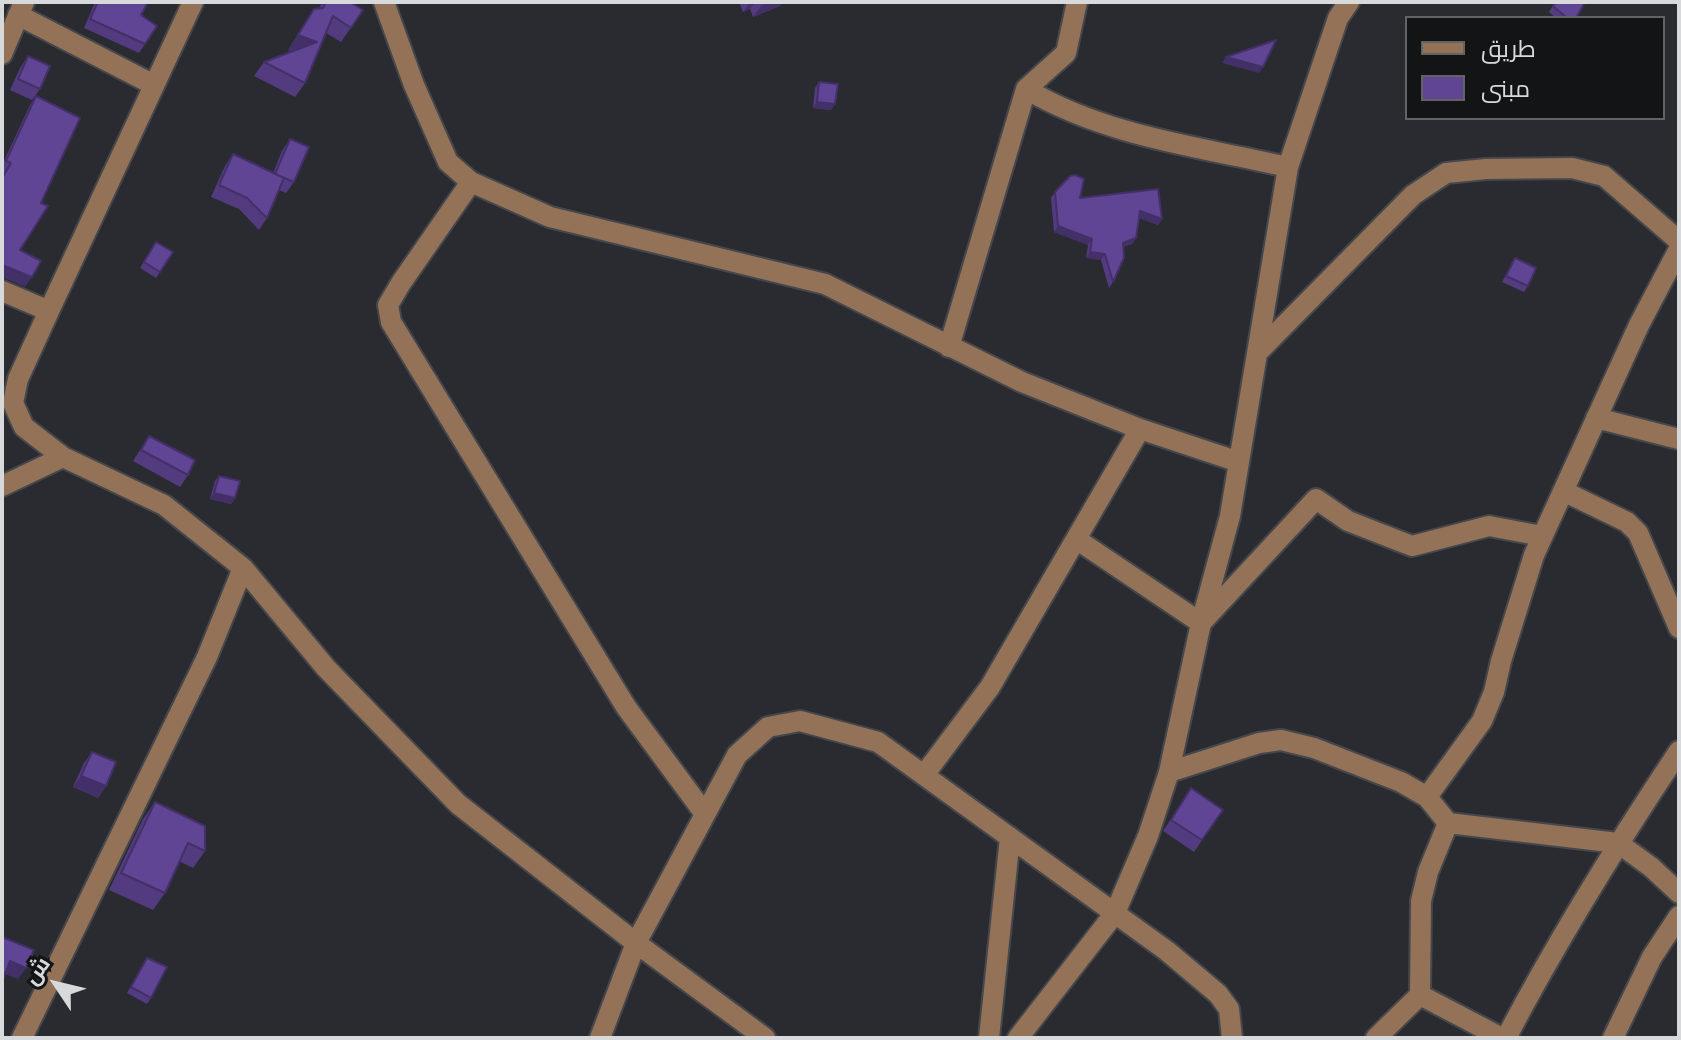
<!DOCTYPE html>
<html>
<head>
<meta charset="utf-8">
<style>
  body { margin:0 }
  #map { position:relative; width:1681px; height:1040px; overflow:hidden; background:#292b30; font-family:"Asap Condensed",Cairo,sans-serif }
  canvas { display:block }
  .frame { position:absolute; inset:0; border:4px solid #d7d9db; pointer-events:none }
  .legend { position:absolute; left:1405px; top:16px; width:260px; height:104px; box-sizing:border-box; background:#131416; border:2px solid #616365; margin:0; padding:10px 14px; list-style:none; font-size:24px; color:#d7d9db }
  .legend li { display:flex; align-items:center; gap:16px; height:40px }
  .legend b { width:40px; border:2px solid #616365 }
  .north { position:absolute; left:16px; top:944px; width:80px; height:80px; -webkit-text-stroke:6px #131416; paint-order:stroke; rotate:305deg; font-size:22px; font-weight:700; line-height:32px; text-align:center; color:#d7d9db }
  .north::after { content:''; display:block; margin:auto; width:28px; height:36px; background:#d7d9db; clip-path:polygon(50% 0,100% 100%,50% 72%,0 100%) }
</style>
</head>
<body>
<div id="map">
<canvas width="1681" height="1040"></canvas>
<div class="frame"></div>
<ul class="legend">
<li><b style="height:10px;background:#937258"></b>طريق</li>
<li><b style="height:22px;background:#604594"></b>مبنى</li>
</ul>
<div class="north">ش</div>
</div>
<script>
const ctx = document.querySelector('canvas').getContext('2d');
ctx.lineJoin = 'round';
function stroke(path, color, width, dash) {
  ctx.strokeStyle = color;
  ctx.lineWidth = width;
  ctx.lineCap = dash ? 'butt' : 'round';
  ctx.setLineDash(dash || []);
  ctx.stroke(path);
}
function paint(path, color) {
  ctx.fillStyle = color;
  ctx.fill(path, 'evenodd');
}
const minor = new Path2D(`
  M 384,2 L 414,85 L 448,162 L 471,182 L 550,217 L 825,284 L 1022,382 L 1140,429 L 1239,462
  M 18,15 L 154,85
  M 2,54 L 24,2
  M 1026,89 C 1105,136 1200,147 1288,167
  M 471,182 L 401,283 L 388,305 L 391,322 L 626,707 L 705,814
  M 2,291 L 49,311
  M 949,347 L 1026,89 L 1066,53 L 1077,2
  M 1260,350 L 1413,195 L 1446,173 L 1486,169 L 1572,168 L 1604,176 L 1679,241
  M 1596,418 L 1679,439
  M 2,486 L 63,457
  M 1563,491 L 1627,522 L 1638,533 L 1679,628
  M 1076,539 L 1201,623 L 1316,499 L 1348,521 L 1412,546 L 1489,526 L 1542,536
  M 243,568 L 326,668 L 458,804 L 636,943 L 765,1038
  M 1169,772 L 1201,623 L 1230,516 L 1288,167 L 1338,18 L 1349,2
  M 924,775 L 990,687 L 1140,429
  M 1427,797 L 1482,721 L 1494,692 L 1501,661 L 1534,555 L 1639,325 L 1679,249
  M 1420,995 L 1502,1038
  M 22,1038 L 207,657 L 243,568 L 164,505 L 63,457 L 24,427 L 13,403 L 18,379 L 49,311 L 193,2
  M 600,1038 L 636,943 L 737,755 L 768,727 L 800,721 L 878,742 L 1167,951 L 1218,994 L 1229,1009 L 1232,1038
  M 989,1038 L 1010,837
  M 1018,1038 L 1115,913 L 1148,836 L 1169,772 L 1259,743 L 1281,740 L 1314,748 L 1401,782 L 1427,797 L 1448,823 L 1618,843 L 1651,867 L 1679,893
  M 1376,1038 L 1420,995 L 1421,901 L 1428,872 L 1448,823
  M 1506,1038 C 1558,939 1617,844 1679,751
  M 1613,1038 L 1652,957 L 1679,916`);
stroke(minor, '#45474b', 24);
stroke(minor, '#937258', 20);
paint(new Path2D(`
  M 95,2 L 148,2 L 141,15 L 157,26 L 139,53 L 84,28 Z
  M 322,2 L 350,2 L 363,10 L 341,42 L 326,33 L 305,83 L 295,97 L 254,76 L 264,62 L 292,51 L 288,50 L 314,9 L 319,9 Z
  M 739,2 L 782,2 L 780,6 L 753,17 L 750,9 L 743,12 Z
  M 1555,2 L 1576,18 L 1556,18 L 1549,12 Z
  M 28,56 L 40,89 L 32,100 L 10,90 L 20,68 Z
  M 819,82 L 835,104 L 831,110 L 813,108 L 815,88 Z
  M 36,96 L 20,250 L 25,287 L 5,173 L 2,172 L 2,165 L 30,105 Z
  M 290,139 L 294,182 L 286,193 L 279,190 L 267,218 L 259,230 L 239,209 L 211,197 L 225,166 L 233,154 L 273,173 L 282,151 Z
  M 1055,192 L 1080,198 L 1162,219 L 1158,225 L 1139,218 L 1136,238 L 1132,244 L 1123,247 L 1113,282 L 1109,288 L 1101,260 L 1086,258 L 1088,245 L 1054,232 L 1051,198 Z
  M 156,242 L 173,252 L 156,278 L 140,268 Z
  M 1515,258 L 1528,286 L 1524,292 L 1502,282 Z
  M 149,436 L 188,475 L 180,487 L 133,461 Z
  M 219,476 L 235,498 L 231,504 L 210,499 L 215,481 Z
  M 92,752 L 106,786 L 98,798 L 73,787 L 84,763 Z
  M 1191,788 L 1223,810 L 1194,852 L 1163,831 Z
  M 155,802 L 205,851 L 193,868 L 179,861 L 165,893 L 153,910 L 109,890 L 143,819 Z
  M 147,958 L 151,998 L 147,1004 L 127,993 Z`), '#533b7f');
paint(new Path2D(`
  M 750,2 L 755,2 L 750,9 L 743,12 Z
  M 770,2 L 782,2 L 780,6 L 753,17 L 761,6 Z
  M 298,35 L 317,42 L 307,56 L 288,50 Z
  M 1226,57 L 1263,67 L 1259,73 L 1222,63 Z
  M 817,102 L 835,104 L 831,110 L 813,108 Z
  M 1140,211 L 1162,219 L 1158,225 L 1136,217 Z
  M 1058,226 L 1092,239 L 1088,245 L 1054,232 Z
  M 1136,238 L 1132,244 L 1119,249 L 1123,243 Z
  M 1090,252 L 1105,254 L 1101,260 L 1086,258 Z
  M 2,265 L 32,277 L 25,287 L 2,277 Z
  M 214,493 L 235,498 L 231,504 L 210,499 Z
  M 81,776 L 106,786 L 98,798 L 73,787 Z
  M 10,961 L 26,968 L 18,979 L 2,973 Z`), '#433068');
const building = new Path2D(`
  M 98,2 L 148,2 L 141,15 L 157,26 L 145,44 L 90,19 Z
  M 326,2 L 350,2 L 363,10 L 351,28 L 333,16 L 305,83 L 264,62 L 317,42 L 298,35 L 314,9 L 323,8 Z
  M 1556,2 L 1585,2 L 1576,18 L 1567,18 L 1553,6 Z
  M 1276,40 L 1263,67 L 1226,57 Z
  M 28,56 L 50,66 L 40,89 L 18,79 Z
  M 819,82 L 838,84 L 835,104 L 817,102 Z
  M 36,96 L 80,118 L 41,203 L 48,206 L 20,250 L 41,261 L 32,277 L 2,265 L 2,178 L 11,163 L 6,161 Z
  M 290,139 L 309,147 L 294,182 L 275,174 Z
  M 233,154 L 284,178 L 267,218 L 247,198 L 219,185 Z
  M 1075,175 L 1084,179 L 1080,198 L 1158,189 L 1162,219 L 1140,211 L 1136,238 L 1123,243 L 1124,258 L 1113,282 L 1105,254 L 1090,252 L 1092,239 L 1058,226 L 1055,192 L 1070,176 Z
  M 156,242 L 173,252 L 160,272 L 144,262 Z
  M 1515,258 L 1536,268 L 1528,286 L 1506,276 Z
  M 149,436 L 195,460 L 188,475 L 141,450 Z
  M 219,476 L 240,481 L 235,498 L 214,493 Z
  M 92,752 L 116,762 L 106,786 L 81,776 Z
  M 1191,788 L 1223,810 L 1202,840 L 1171,820 Z
  M 155,802 L 205,826 L 205,851 L 188,843 L 165,893 L 121,873 Z
  M 2,937 L 34,950 L 26,968 L 10,961 L 2,982 Z
  M 147,958 L 167,967 L 151,998 L 131,987 Z`);
paint(building, '#604594');
stroke(building, '#433068', 2);
</script>
</body>
</html>
